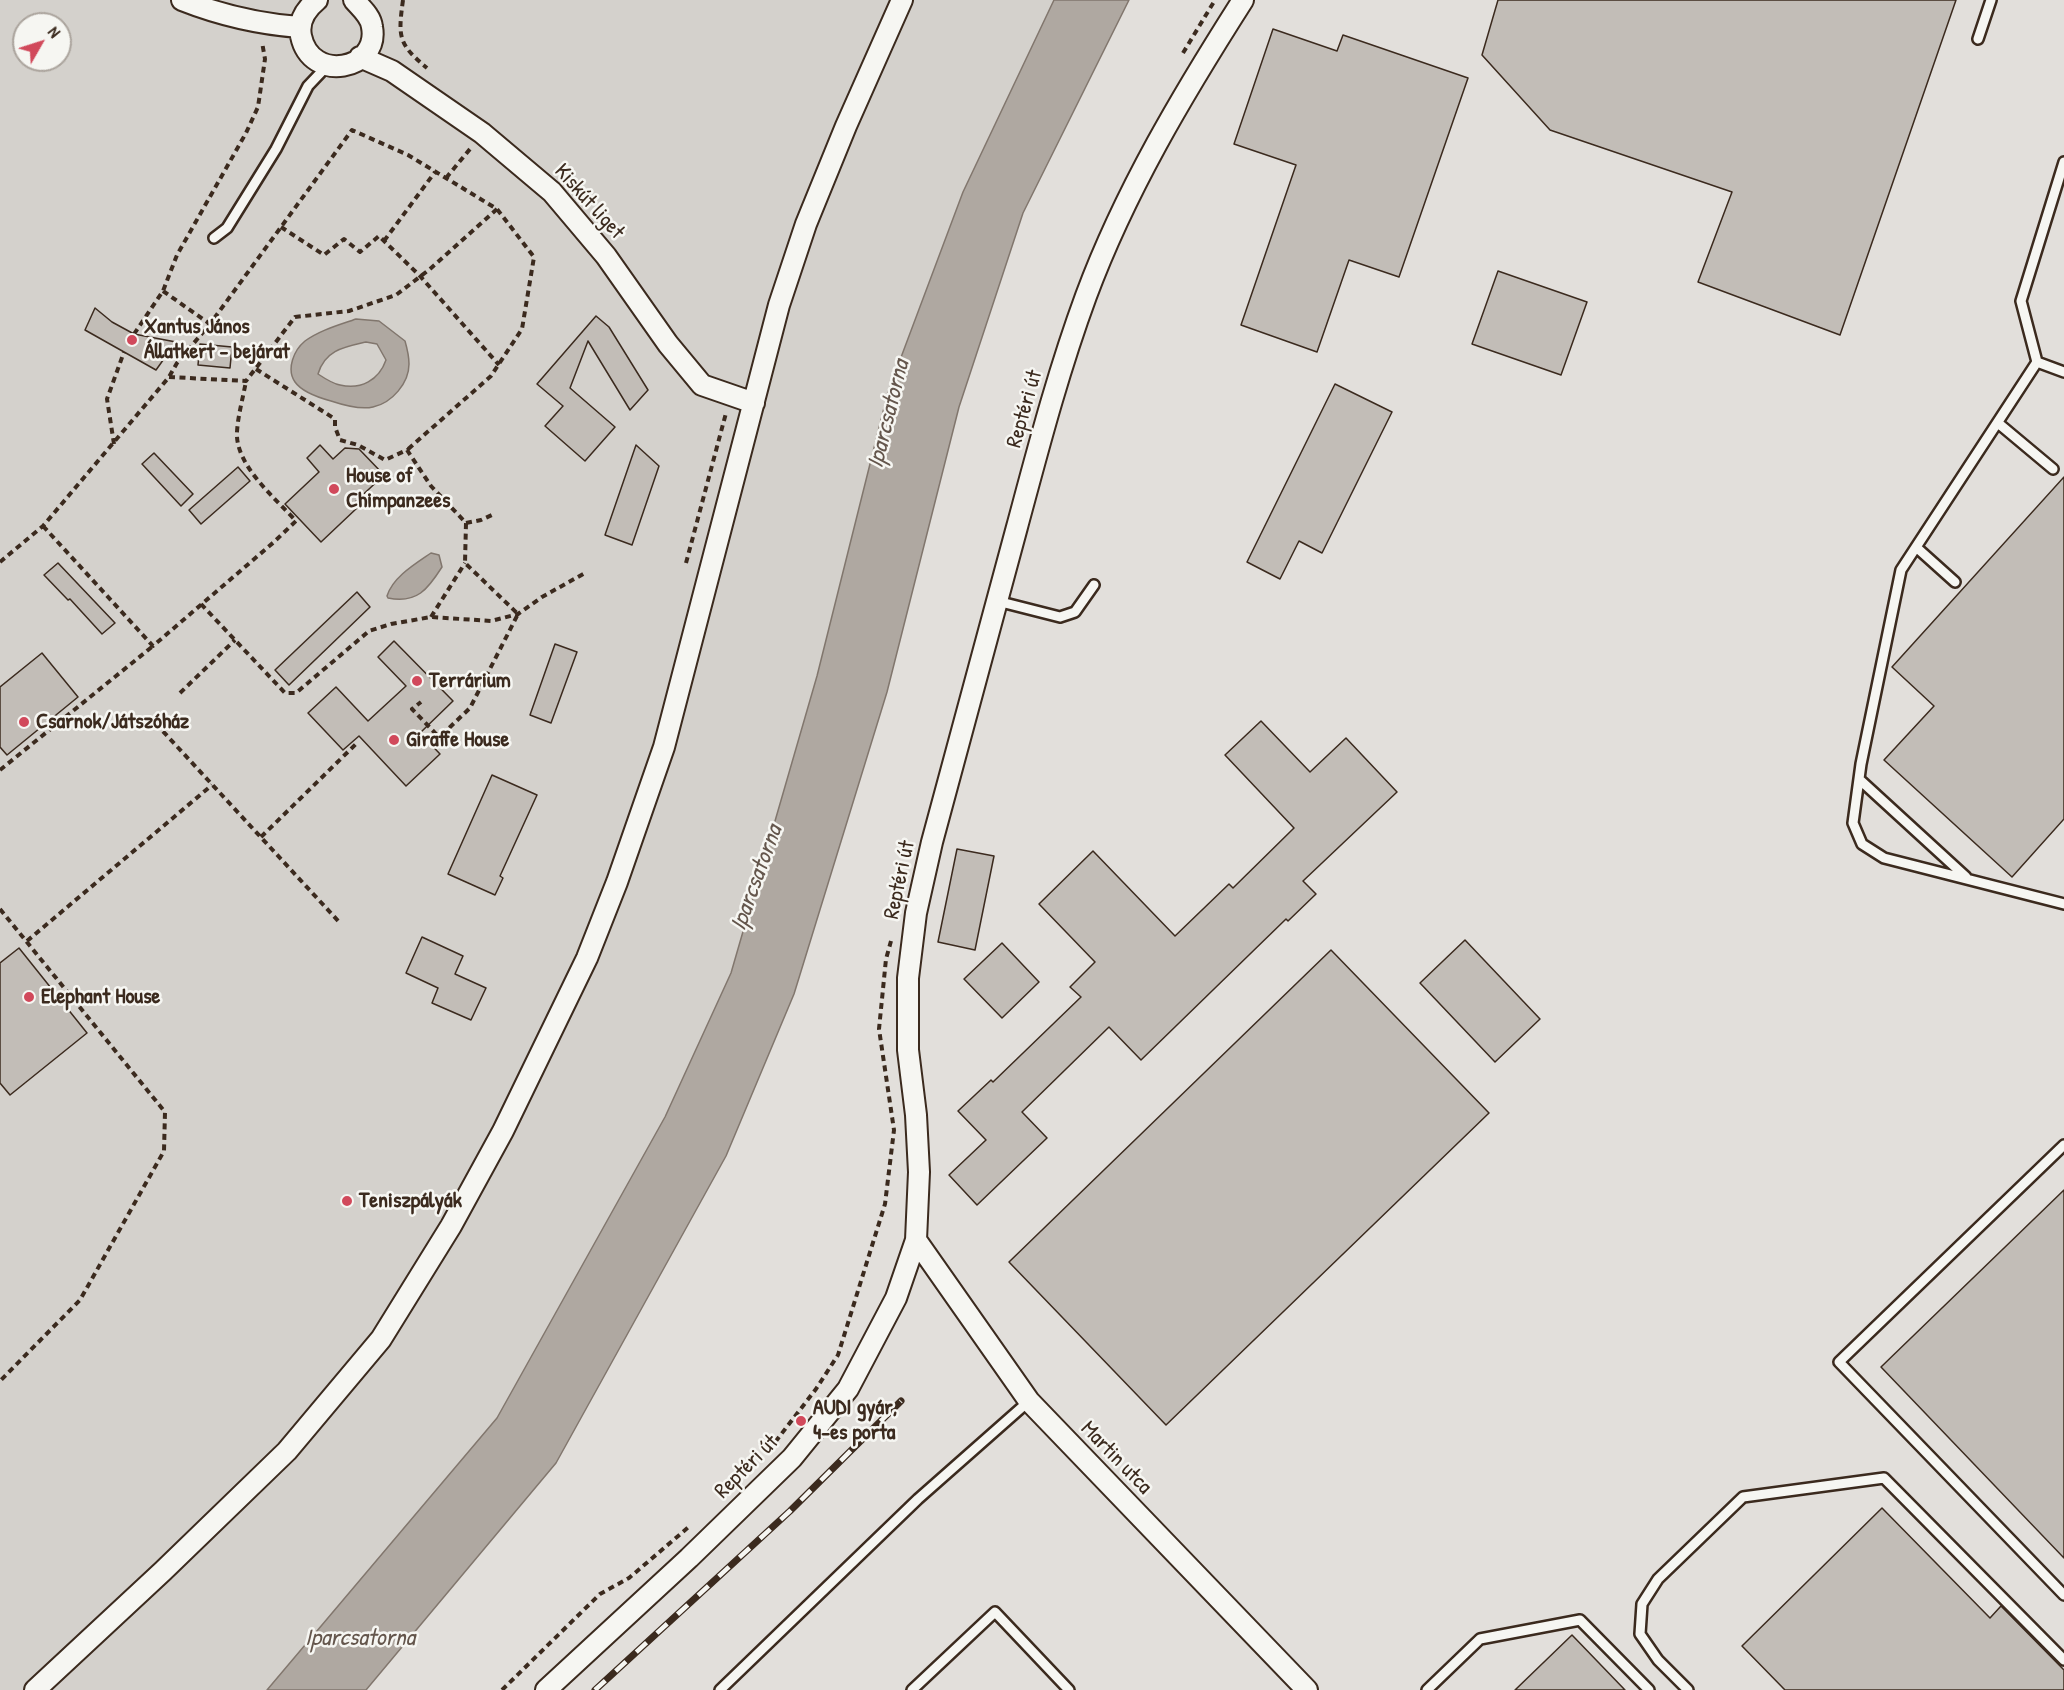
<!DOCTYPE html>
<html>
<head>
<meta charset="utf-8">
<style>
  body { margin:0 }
  #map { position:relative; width:2064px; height:1690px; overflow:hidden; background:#efeeea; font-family:"Patrick Hand",sans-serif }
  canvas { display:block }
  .north { position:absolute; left:12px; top:12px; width:60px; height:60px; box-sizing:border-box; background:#f6f6f2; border:2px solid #aba49d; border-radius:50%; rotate:51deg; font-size:16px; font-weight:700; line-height:24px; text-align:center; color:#3b2a1e }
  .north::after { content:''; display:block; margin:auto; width:21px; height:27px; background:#d1495b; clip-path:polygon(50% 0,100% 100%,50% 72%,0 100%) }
</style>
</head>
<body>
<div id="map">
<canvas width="2064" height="1690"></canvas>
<div class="north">N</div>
</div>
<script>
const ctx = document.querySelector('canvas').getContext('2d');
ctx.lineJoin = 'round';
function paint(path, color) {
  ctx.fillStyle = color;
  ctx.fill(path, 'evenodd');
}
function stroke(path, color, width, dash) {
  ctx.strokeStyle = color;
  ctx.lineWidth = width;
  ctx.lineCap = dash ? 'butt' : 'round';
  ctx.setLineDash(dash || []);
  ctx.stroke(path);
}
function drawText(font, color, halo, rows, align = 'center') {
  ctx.font = font + ' "Patrick Hand",sans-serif';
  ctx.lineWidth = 5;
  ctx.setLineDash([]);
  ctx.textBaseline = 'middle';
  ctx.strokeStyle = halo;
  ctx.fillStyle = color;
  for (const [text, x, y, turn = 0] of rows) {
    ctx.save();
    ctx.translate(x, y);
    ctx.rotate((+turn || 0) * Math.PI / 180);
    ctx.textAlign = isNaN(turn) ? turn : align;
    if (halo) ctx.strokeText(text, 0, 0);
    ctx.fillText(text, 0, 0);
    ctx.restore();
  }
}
paint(new Path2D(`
  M 1129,0 L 2064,0 L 2064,1690 L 366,1690 L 556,1463 L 726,1156 L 794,994 L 887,692 L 959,407 L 1023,213 Z`), '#e2dfdb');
paint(new Path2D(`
  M 0,0 L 1054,0 L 963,192 L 888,392 L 817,676 L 731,973 L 665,1117 L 497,1418 L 267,1690 L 0,1690 ZM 24,24 L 60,24 L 60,60 L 24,60 Z`), '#d4d1cc');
const water = new Path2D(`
  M 1054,0 L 1129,0 L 1023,213 L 959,407 L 887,692 L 794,994 L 726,1156 L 556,1463 L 366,1690 L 267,1690 L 497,1418 L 665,1117 L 731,973 L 817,676 L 888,392 L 963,192 Z
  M 356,319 L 379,321 L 405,341 C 407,348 409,357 409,364 C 409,383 392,403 373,407 C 360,410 343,405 331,401 C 320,398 302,392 295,382 C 286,369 294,350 305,341 C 320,330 339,325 356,319 ZM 366,342 L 377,344 L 386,360 C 379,380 361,390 340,385 C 333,384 324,378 318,374 C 325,350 344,347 366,342 Z
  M 431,553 L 439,555 L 442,567 C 428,589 417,604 388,598 L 387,596 C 393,577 415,564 431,553 Z`);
paint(water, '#afa8a1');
stroke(water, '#81766d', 1.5);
const building = new Path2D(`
  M 1498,0 L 1956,0 L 1840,335 L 1698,282 L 1732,192 L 1550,130 L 1482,55 Z
  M 1273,29 L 1337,51 L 1343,35 L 1468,78 L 1399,277 L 1349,260 L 1317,352 L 1241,325 L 1296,165 L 1234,144 Z
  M 1498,271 L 1587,302 L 1561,375 L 1472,344 Z
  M 95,308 L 112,322 L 134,334 L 176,342 L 156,370 L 85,330 Z
  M 596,316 L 609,327 L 648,390 L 630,410 L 588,341 L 570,388 L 615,427 L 585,461 L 545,426 L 563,406 L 537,384 Z
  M 200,344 L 232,347 L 230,368 L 198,365 Z
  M 1335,384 L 1392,412 L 1322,553 L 1299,541 L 1280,579 L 1247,562 Z
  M 320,445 L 333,459 L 345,448 L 359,449 L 384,475 L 353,504 L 357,508 L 321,542 L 285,504 L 319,472 L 307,458 Z
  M 636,445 L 659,466 L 632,545 L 605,535 Z
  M 154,453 L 193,494 L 181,506 L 142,464 Z
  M 238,467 L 250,481 L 201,524 L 189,510 Z
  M 2064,477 L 2064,819 L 2012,877 L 1884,760 L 1934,706 L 1892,667 Z
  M 58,563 L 115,623 L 102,634 L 70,599 L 68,600 L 44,575 Z
  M 357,592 L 370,607 L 289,685 L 275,670 Z
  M 394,641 L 453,701 L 420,733 L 440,754 L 406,786 L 359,736 L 343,750 L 308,713 L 336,687 L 368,721 L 406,686 L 378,657 Z
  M 555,644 L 577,652 L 551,723 L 530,715 Z
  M 42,653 L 78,697 L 7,755 L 0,747 L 0,687 Z
  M 1261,721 L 1310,772 L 1346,738 L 1397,792 L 1303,881 L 1316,894 L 1288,921 L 1286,919 L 1141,1060 L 1109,1027 L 1022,1112 L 1047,1138 L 977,1205 L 949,1175 L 986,1140 L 958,1111 L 991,1080 L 993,1082 L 1081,997 L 1070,987 L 1095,962 L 1039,904 L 1093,851 L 1175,936 L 1229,884 L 1233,888 L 1294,828 L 1225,755 Z
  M 492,775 L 537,795 L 500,876 L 503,878 L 495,895 L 448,874 Z
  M 957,849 L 994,856 L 975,950 L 938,942 Z
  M 422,937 L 463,956 L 455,974 L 486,988 L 471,1020 L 432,1003 L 438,988 L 406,973 Z
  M 1465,940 L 1540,1019 L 1495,1062 L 1420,983 Z
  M 1002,943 L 1039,982 L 1002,1018 L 964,979 Z
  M 19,948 L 87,1033 L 10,1095 L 0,1083 L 0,963 Z
  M 1331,950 L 1489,1113 L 1166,1425 L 1009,1262 Z
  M 2064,1190 L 2064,1558 L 1881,1367 Z
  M 1882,1508 L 1990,1618 L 2001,1606 L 2064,1670 L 2064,1690 L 1785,1690 L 1742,1646 Z
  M 1572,1635 L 1625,1690 L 1515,1690 Z`);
paint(building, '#c2bdb7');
stroke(building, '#3b2a1e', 1.5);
const lane = new Path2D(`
  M 1978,39 L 1991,0
  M 2064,162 L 2021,301 L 2037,362 L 2064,372
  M 214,238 L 227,228 L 276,149 L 308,86 L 327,66
  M 2037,362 L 1901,570 L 1861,764 L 1853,823 L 1862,844 L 1884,858 L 2064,904
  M 1998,423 L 2053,469
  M 1916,547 L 1955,582
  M 997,601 L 1060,617 L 1075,612 L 1094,585
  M 1859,779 L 1966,877
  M 2064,1145 L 1839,1362 L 2064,1595
  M 720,1690 L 918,1499 L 1029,1401
  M 912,1690 L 995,1612 L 1069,1690
  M 1427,1690 L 1480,1639 L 1580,1620 L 1649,1690
  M 1688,1690 L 1658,1660 L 1640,1634 L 1642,1604 L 1658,1579 L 1743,1497 L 1884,1478 L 2064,1660`);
const street = new Path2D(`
  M 182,0 C 220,15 259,24 299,27
  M 317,0 C 306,9 298,21 301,36 C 311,84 380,70 372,27 C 371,16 361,8 354,0
  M 360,57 L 392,71 L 482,133 L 552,192 L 606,256 L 668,344 L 702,385 L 754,403
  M 916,1240 L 1029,1401 L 1307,1690
  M 35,1690 L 163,1571 L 287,1451 L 381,1339 L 451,1226 L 503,1131 L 587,958 L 617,882 L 664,747 L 779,305 L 806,224 L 846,126 L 902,0
  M 546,1690 L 689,1558 L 792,1458 L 848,1389 L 896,1298 L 916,1240 L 919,1172 L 916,1115 L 908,1050 L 908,978 L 916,913 L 932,842 C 960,737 989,632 1017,527 C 1038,449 1058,372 1086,296 C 1125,191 1183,94 1243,0`);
stroke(lane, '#3b2a1e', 14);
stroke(street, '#3b2a1e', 24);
stroke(new Path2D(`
  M 403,0 C 398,37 398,44 427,68
  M 1183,53 L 1215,0
  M 446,178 L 470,149
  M 281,227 L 324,255 L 344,239 L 360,252 L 379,236 L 420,276 L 499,365
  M 384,241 L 435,172
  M 163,291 L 210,324
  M 134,334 L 163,291 L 177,255 L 246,133 L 258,107 L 265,59 L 262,42
  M 256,369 L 335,419 L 335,427 L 340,440 L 358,445 L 385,460 L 407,450 L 431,486 L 466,523 L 465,563 L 518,614 L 470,708 L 448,729 L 437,735 L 412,709 L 421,702
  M 169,377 L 246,381 L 295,317 L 349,311 L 396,295 L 430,269 L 497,209
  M 114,444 L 107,399 L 124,352
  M 466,523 L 481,520 L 492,515
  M 43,526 L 153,646 L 274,542 L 296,521 C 275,498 235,465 237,432 C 238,415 243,398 246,381
  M 0,562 L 43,526 L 169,377 L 177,363 L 210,324 L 352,130 L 408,155 L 497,209 L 534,257 L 522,329 L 491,376 L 407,450
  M 686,563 L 726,413
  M 201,604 L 285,693 L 296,693 L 369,631 L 391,624 L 431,617 L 491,621 L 518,614 L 542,597 L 585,573
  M 431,617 L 465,563
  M 180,693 L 235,640
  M 161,712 L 159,727 L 341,924
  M 0,770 L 153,646
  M 261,837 L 358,742
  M 0,909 L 165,1112 L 164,1151 L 80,1300 L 0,1381
  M 27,941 L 212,785
  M 769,1450 L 816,1389 L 838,1355 L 885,1204 L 894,1130 L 879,1029 L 886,959 L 891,941
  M 502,1690 L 600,1594 L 629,1578 L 691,1525`), '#3b2a1e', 4, [6, 4.5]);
stroke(lane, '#f6f6f2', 9);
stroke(street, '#f6f6f2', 20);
const rail = new Path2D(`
  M 595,1690 L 790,1511 L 901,1401`);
stroke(rail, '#3b2a1e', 7);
stroke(rail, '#f6f6f2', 4.5, [14]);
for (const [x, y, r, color] of [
  [132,340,6,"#d1495b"],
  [334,489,6,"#d1495b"],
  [417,681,6,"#d1495b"],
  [24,722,6,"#d1495b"],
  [394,740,6,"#d1495b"],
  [29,997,6,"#d1495b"],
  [347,1201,6,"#d1495b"],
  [801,1421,6,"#d1495b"]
]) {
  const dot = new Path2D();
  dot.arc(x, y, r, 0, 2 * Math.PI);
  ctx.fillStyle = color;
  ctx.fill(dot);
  stroke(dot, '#f6f6f2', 2);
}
drawText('22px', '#3b2a1e', '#f6f6f2', [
  ["Kiskút liget",589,202,48],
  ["Reptéri út",1025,409,-74],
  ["Reptéri út",900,880,-78],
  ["Martin utca",1116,1458,46],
  ["Reptéri út",747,1467,-45]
]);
drawText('bold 22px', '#3b2a1e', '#f6f6f2', [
  ["Xantus János",144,327],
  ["Állatkert - bejárat",144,352],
  ["House of",346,476],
  ["Chimpanzees",346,501],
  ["Terrárium",429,681],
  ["Csarnok/Játszóház",36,722],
  ["Giraffe House",406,740],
  ["Elephant House",41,997],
  ["Teniszpályák",359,1201],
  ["AUDI gyár,",813,1408],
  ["4-es porta",813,1433]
], 'left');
drawText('italic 24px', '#64564c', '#f6f6f2', [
  ["Iparcsatorna",889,414,-76],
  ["Iparcsatorna",757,878,-70],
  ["Iparcsatorna",360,1639]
]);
</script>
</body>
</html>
